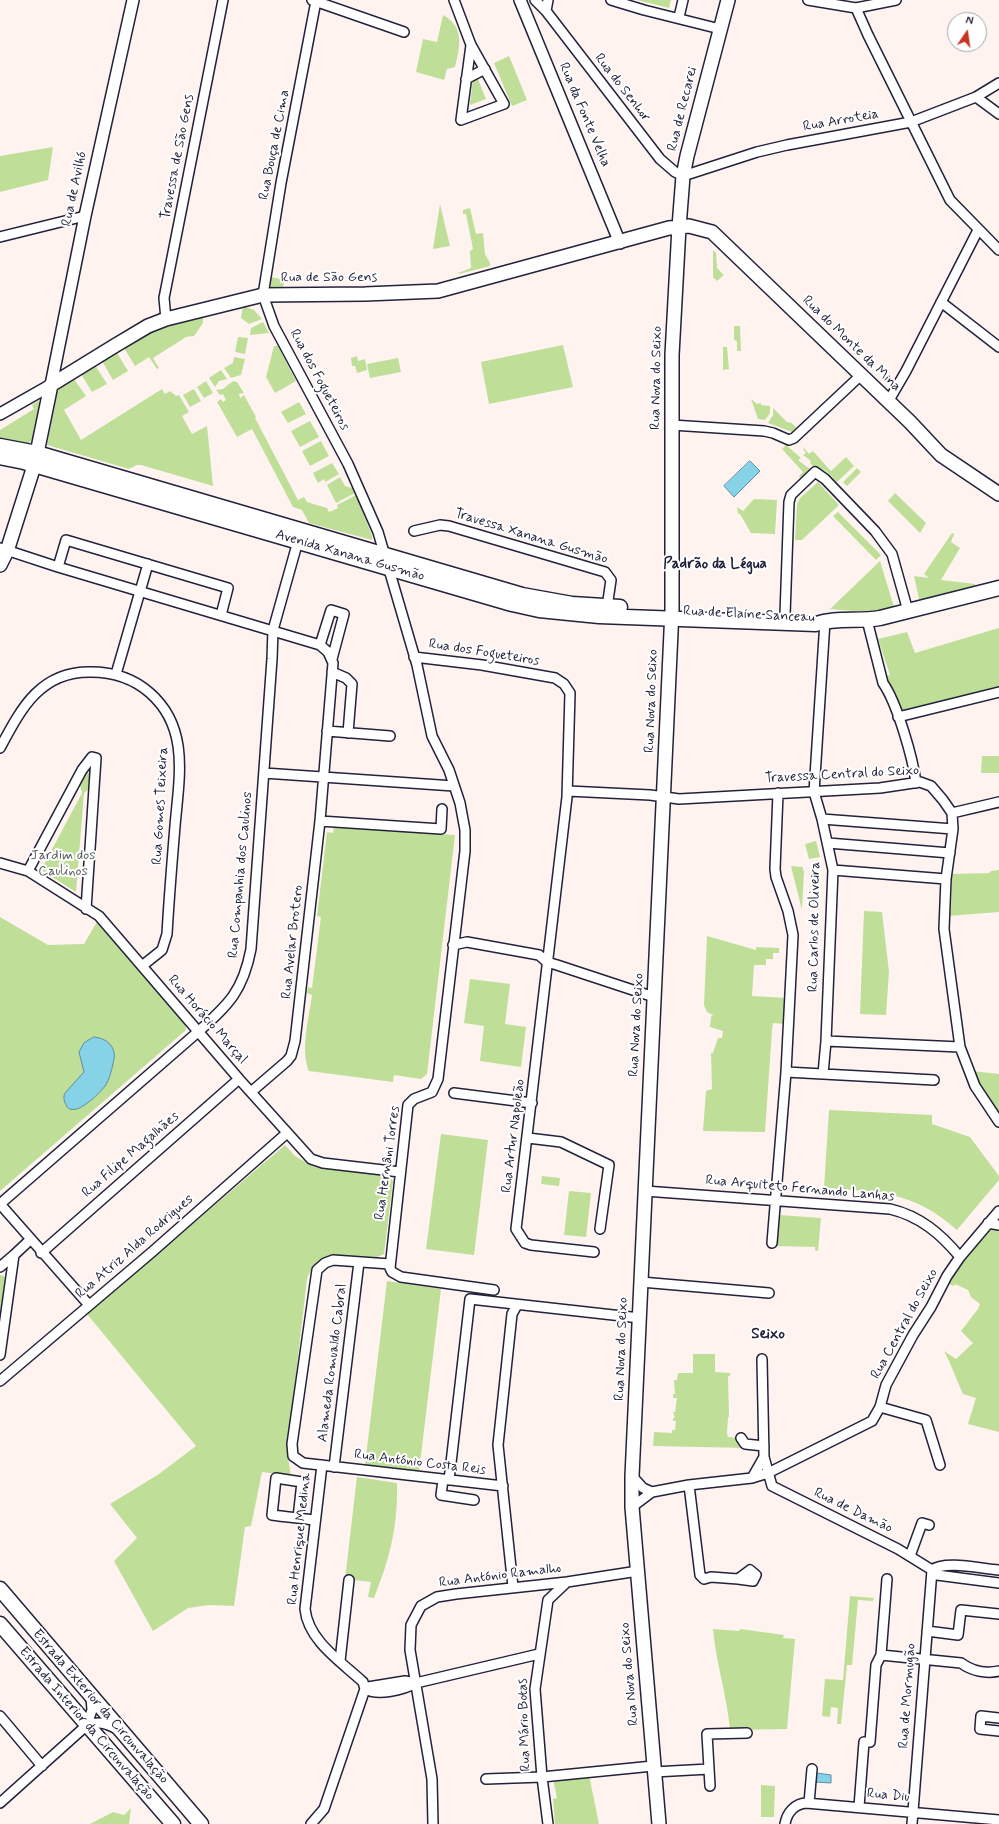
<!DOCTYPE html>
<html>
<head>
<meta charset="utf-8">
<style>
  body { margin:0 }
  #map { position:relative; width:999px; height:1824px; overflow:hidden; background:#fff3f0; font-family:Mynerve,sans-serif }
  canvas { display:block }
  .north { position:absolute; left:947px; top:12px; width:40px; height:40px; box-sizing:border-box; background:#fff; border:1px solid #a7a7b1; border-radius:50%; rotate:13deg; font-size:11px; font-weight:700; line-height:16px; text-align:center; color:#22223b }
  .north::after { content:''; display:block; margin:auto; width:14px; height:18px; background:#c8321e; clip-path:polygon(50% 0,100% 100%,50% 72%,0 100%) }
</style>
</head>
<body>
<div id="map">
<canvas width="999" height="1824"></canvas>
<div class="north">N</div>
</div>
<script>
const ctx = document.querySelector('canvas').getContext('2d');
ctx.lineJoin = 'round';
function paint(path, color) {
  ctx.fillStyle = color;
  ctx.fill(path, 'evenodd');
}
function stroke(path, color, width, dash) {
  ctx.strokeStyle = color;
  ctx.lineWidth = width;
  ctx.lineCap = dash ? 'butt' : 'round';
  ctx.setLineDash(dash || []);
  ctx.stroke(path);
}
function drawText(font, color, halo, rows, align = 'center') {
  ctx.font = font + ' Mynerve,sans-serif';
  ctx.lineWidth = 4;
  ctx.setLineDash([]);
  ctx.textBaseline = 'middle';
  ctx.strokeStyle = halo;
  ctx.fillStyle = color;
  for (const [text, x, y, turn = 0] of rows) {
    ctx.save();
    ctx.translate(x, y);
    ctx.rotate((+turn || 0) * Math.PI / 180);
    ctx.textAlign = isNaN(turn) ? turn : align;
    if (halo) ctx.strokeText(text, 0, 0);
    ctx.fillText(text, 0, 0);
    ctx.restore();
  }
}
paint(new Path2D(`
  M 637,0 L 671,0 L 669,8 Z
  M 443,15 C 465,27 460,47 455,67 L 447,69 L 444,80 L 416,72 L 423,39 L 437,42 Z
  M 509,56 L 527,100 L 512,106 L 494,63 Z
  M 477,77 L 486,99 L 470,105 L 473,78 Z
  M 53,147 L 48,180 L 0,192 L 0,156 Z
  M 440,204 L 450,246 L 433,249 Z
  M 470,208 L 476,234 L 483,233 L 485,254 L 490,263 L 490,266 L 459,274 L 458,273 L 471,268 L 470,251 L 473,249 L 466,214 L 463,214 L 463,210 Z
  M 713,250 L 716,253 L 717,268 L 724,275 L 717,281 L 713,277 Z
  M 271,277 L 285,280 L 283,287 L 271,287 L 270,284 Z
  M 243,306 L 254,310 L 262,319 L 249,324 L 241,318 Z
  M 203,317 L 203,323 L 194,336 L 186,337 L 153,358 L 159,368 L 157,369 L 149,357 L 135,366 L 124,348 L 154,330 Z
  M 263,322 L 269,333 L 250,335 L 251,328 Z
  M 734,326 L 740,326 L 741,351 L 737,351 L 737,341 L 734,340 Z
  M 238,337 L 248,338 L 245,354 L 235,352 Z
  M 563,345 L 573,387 L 489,404 L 481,362 Z
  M 274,346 L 278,346 L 296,381 L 275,393 L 266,377 Z
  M 723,347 L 727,347 L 729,369 L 723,370 Z
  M 117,353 L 128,371 L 113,380 L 102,361 Z
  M 357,356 L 358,361 L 365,359 L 367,370 L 357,373 L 355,366 L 352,366 L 351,358 Z
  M 234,357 L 245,359 L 241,375 L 231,378 L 224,368 L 233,363 Z
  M 398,358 L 401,372 L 370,378 L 367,364 Z
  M 95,365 L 107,384 L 92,392 L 81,374 Z
  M 221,370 L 227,379 L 219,381 L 215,387 L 209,378 Z
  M 74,379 L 86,396 L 64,410 L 81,440 L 162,389 L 165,394 L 170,391 L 176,396 L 179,395 L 189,412 L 182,416 L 192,434 L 207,426 L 213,486 L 141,465 L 137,465 L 129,469 L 47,445 L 57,392 L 64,384 Z
  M 206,381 L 213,393 L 204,398 L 197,387 Z
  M 233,381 L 237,382 L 244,393 L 239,394 L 240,398 L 244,395 L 256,417 L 255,418 L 298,500 L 304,497 L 307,502 L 327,508 L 329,512 L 338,508 L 337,505 L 356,495 L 372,536 L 372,540 L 309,523 L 302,510 L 293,507 L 252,429 L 237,437 L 217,402 L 221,399 L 223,402 L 226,400 L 223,394 L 220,395 L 216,390 L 223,389 Z
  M 194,389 L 201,401 L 190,407 L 183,395 Z
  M 751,399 L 757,404 L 761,403 L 761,405 L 770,406 L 770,413 L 765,420 L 758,419 Z
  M 38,401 L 40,403 L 32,441 L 27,444 L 0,442 L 0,430 L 34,409 L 32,405 Z
  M 299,402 L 306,414 L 288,423 L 281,412 Z
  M 773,408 L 787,422 L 792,423 L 796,428 L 792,432 L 768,423 L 773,415 Z
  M 310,421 L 319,437 L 300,447 L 291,431 Z
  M 321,441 L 329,456 L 310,466 L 302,451 Z
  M 786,445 L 801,458 L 798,460 L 811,470 L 801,478 L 799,476 L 803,472 L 782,449 Z
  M 804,448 L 809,454 L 813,451 L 831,471 L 846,457 L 854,466 L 837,482 C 830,475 826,468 815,468 L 810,463 L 811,461 L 803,455 L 806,453 L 803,449 Z
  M 332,463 L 339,474 L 325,482 L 324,479 L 318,483 L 313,473 Z
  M 857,468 L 861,472 L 847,486 L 843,482 Z
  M 340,477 L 345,486 L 352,488 L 355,493 L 336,503 L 327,485 Z
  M 818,482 L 839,505 L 802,540 L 795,540 L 797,504 L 800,498 Z
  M 895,493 L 926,523 L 920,533 L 888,501 Z
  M 754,499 L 777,500 L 775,534 L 751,533 L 740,514 L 738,514 L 737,507 L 743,511 Z
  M 838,512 L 881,555 L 876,560 L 833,516 Z
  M 952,533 L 954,534 L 951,542 L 960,548 L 941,580 L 975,584 L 975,586 L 927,599 L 919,599 L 914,576 L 929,578 L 924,574 Z
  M 880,561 L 894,607 L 868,612 L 830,609 Z
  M 999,628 L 999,686 L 900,713 L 886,676 L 890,675 L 878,639 L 907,632 L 915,653 Z
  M 982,756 L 999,756 L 999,773 L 981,773 Z
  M 86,773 L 89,773 L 92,776 L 90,788 L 84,793 L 76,892 L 41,870 L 82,793 L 80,785 Z
  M 334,826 L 455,835 L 427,1074 L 421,1079 L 394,1075 L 393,1082 L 309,1071 C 300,1051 309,1017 312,995 L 307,993 L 308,987 L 312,988 L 321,917 L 317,916 L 327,832 L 333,833 Z
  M 816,841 L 820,857 L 809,859 L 805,844 Z
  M 791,866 L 803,867 L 803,870 L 804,871 L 802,910 Z
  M 999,870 L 999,912 L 948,916 L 948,911 L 951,909 L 952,874 L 989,873 L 991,871 Z
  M 864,911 L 882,912 L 889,972 L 886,1015 L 860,1014 Z
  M 0,917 L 48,945 L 84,944 L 97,922 L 185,1022 L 186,1030 L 0,1191 Z
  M 707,936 L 756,950 L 756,947 L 779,948 L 779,953 L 773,953 L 773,959 L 766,959 L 766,965 L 754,965 L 752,996 L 787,998 L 785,1024 L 773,1023 L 772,1030 L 765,1132 L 703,1131 L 706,1091 L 712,1089 L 711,1053 L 713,1053 L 718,1038 L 722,1038 L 723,1031 L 710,1027 L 711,1017 L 713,1015 L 707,1012 L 704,1005 Z
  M 470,979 L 510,984 L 505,1024 L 526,1027 L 521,1067 L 480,1061 L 484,1026 L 464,1023 Z
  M 972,1071 L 999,1074 L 999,1119 Z
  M 829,1110 L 932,1115 L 932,1124 L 970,1137 L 999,1176 L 999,1180 L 957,1230 C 913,1191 880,1192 824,1188 Z
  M 441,1134 L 488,1140 L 474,1255 L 426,1249 Z
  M 285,1145 L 295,1156 L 314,1167 L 388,1176 L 393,1181 L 384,1254 C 357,1270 324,1234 307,1279 L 287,1452 L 291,1476 L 262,1472 L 251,1526 L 245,1527 L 234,1606 L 209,1605 L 188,1608 L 153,1631 L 114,1561 L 137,1538 L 110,1504 L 159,1474 L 196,1446 L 87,1314 Z
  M 542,1176 L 560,1178 L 559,1186 L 541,1184 Z
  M 569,1191 L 591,1193 L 586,1237 L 564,1235 Z
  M 779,1215 L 821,1218 L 818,1251 L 815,1250 L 815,1247 L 777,1246 Z
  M 992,1227 L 999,1228 L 999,1432 L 968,1424 L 976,1398 L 963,1394 C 956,1379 951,1364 944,1351 L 956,1359 L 973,1343 L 961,1331 L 978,1309 L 980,1304 L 971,1297 L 968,1290 L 955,1284 L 954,1286 L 946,1283 Z
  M 0,1275 L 4,1276 L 5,1279 L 0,1313 Z
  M 387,1281 L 441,1289 L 419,1472 L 365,1465 Z
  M 693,1354 L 715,1354 L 715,1372 L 730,1373 L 730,1376 L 728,1376 L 729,1417 L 728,1417 L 727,1433 L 728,1437 L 738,1438 L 748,1448 L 653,1446 L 654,1432 L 672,1433 L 672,1430 L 675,1430 L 676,1421 L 673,1421 L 673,1418 L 675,1418 L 673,1412 L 675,1412 L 677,1398 L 673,1398 L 673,1394 L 675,1394 L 674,1380 L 677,1380 L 678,1373 L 693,1373 Z
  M 357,1477 L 397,1483 C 398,1526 390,1558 374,1598 L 368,1597 L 371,1582 L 345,1579 Z
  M 850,1596 L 874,1598 L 873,1601 L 858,1600 L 852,1665 L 847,1665 L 841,1724 L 837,1724 L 838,1708 L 831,1707 L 830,1717 L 822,1716 L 825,1679 L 843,1680 Z
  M 713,1629 L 739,1631 L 740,1629 L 784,1635 L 783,1638 L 795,1639 L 787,1729 L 730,1730 C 727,1696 716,1663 713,1629 Z
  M 589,1775 L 599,1824 L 555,1824 L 553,1799 L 557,1798 L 553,1779 Z
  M 761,1785 L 775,1786 L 774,1817 L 761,1817 Z
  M 131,1808 L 129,1824 L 90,1824 L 113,1812 L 124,1815 Z`), '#bfdf98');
const water = new Path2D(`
  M 750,461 L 760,471 L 734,497 L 724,486 Z
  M 94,1037 C 106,1038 116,1046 114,1059 C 112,1068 110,1079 105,1086 C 99,1094 73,1120 66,1105 C 64,1101 63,1097 65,1093 L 84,1072 L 79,1052 L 84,1043 Z
  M 817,1773 L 831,1775 L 831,1783 L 816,1782 Z`);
paint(water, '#86d2e6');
stroke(water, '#5e8ca2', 1);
const minor = new Path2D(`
  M 312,0 L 404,32
  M 454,0 L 471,45 L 504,104 L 461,120 L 471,45
  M 535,0 L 546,11 L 660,159 L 675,172 L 683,176 L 757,152 L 787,145 L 911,122 L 976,97 L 999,83
  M 611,0 L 644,10 L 720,29
  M 808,0 L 856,8 L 896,0
  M 316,1 L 281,183 L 263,295 L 274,326 L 348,464 L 378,532 L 417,665 L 432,736 L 449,770 L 460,803 L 465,830 L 465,851 L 438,1079 L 432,1092 L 414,1099 L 408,1105 L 390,1268 L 392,1272 L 401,1277 L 494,1290
  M 856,8 L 868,35 L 950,200 L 999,250
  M 546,11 L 548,0
  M 679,17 L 683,0
  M 466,79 L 485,69
  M 976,97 L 999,114
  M 0,237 L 85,216
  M 941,302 L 999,347
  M 166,319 L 164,298 L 223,0
  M 888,402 L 906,371 L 978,230
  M 672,425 L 764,431 L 773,433 L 789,440 L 794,438 L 860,376
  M 414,531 L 440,525 L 449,526 L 605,572 L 611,580 L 607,607
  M 0,548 L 58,567 L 320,645 L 328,652 L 333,663 L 320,821 L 295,1041 L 291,1056 L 287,1061 L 251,1092
  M 58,567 L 66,540 L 228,588 L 221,615
  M 785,615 L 789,502 L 791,495 L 815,472 L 825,479 L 875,531 L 892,554 L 908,611
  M 867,620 L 883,683 C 897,703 913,758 916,783
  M 825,621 L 814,792 L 822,819 L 833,870 L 826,1041
  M 320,645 L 331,610 L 344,614 L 332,659
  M 414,657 L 482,665 L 555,678 L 564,684 L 570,693 L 567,797 L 516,1229 L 525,1243 L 531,1245 L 594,1252
  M 332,672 L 346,678 L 352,684 L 348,733
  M 116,674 L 148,564
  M 898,717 L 999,692
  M 327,731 L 390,736
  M 0,748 C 21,709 40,671 91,672 C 113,672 133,678 150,693 C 190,728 179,778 175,826 C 172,862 169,898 167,934 L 162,950 L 142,966
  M 264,773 L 454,786
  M 568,791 L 650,795 L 679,799 L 880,788 L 920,782 L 931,786 L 943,800 L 952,813 L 953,829 L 946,879 L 944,929 L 960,1047 L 975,1086 L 999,1122
  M 778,793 L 775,869 L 776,877 L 788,911 L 793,935 L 786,1072 L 934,1080
  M 952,813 L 999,802
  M 822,819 L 953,829
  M 320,821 L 441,829 L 442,809
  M 828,843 L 950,853
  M 0,863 L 28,871 L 99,916 L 239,1079 L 311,1159 L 323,1163 L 400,1172
  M 833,870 L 946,879
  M 28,871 L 82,770 L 92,757 L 96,758 L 86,909
  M 453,945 L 467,942 L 539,955 L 547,962 L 557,965 L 648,995 L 654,995
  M 823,1074 L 826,1041 L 960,1047
  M 454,1093 L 532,1103
  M 528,1138 L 561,1142 L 609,1165 L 600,1229
  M 645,1191 L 890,1209 C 920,1216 941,1234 960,1257
  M 0,1204 L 199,1031 C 229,1004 243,991 251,949 L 272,659 L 273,630 L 298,541
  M 0,1204 L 89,1305
  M 988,1223 L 999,1225
  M 772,1243 L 786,1072
  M 41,1253 L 239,1079
  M 390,1264 L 333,1260 L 325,1263 L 317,1270 L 292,1444 L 293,1456 L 303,1463 L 503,1486
  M 0,1267 L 14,1255
  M 641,1282 L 769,1293
  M 0,1355 L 14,1255 L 30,1240
  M 762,1359 L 764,1457 L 772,1486 L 898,1549 L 932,1570 L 937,1575 L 999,1583
  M 0,1381 L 152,1252 L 287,1133
  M 880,1407 L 926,1420 L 940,1465
  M 741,1438 L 745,1444 L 764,1446
  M 322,1465 L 305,1609 C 308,1640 340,1661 363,1682 L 365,1689 C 378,1696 403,1690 416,1683 L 539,1654
  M 334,1467 L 359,1262
  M 632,1476 L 643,1488 L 652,1492
  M 752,1478 L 764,1457
  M 443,1480 L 441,1495 L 474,1500
  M 449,1480 L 470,1299 L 640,1318
  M 689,1485 L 700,1575 L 704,1579 L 711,1577 L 738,1579 L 750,1570 L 756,1575 L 753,1581 L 738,1579
  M 632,1507 L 652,1492 L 689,1485 L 752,1478 L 768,1473 L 872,1421 L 880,1407 L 886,1385 L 913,1335 L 931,1307 L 947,1276 L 960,1257 L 999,1211
  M 298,1518 L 302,1482 L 276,1478 L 272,1515 C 286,1517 300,1518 314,1520
  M 910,1556 L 922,1523 L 929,1525
  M 932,1570 C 945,1560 982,1569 999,1570
  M 513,1587 L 498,1445 L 512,1314 L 517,1305
  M 927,1631 L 958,1635 L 961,1610 L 999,1614
  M 881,1655 L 961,1663 C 972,1671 986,1674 999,1671
  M 340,1661 L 349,1580
  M 368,1687 L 405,1681 L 416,1683
  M 0,1716 L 42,1766
  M 999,1718 L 981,1716 L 980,1729 L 999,1731
  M 87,1725 C 99,1721 106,1723 117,1729
  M 654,1772 L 709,1769
  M 486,1779 L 542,1777 L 653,1766
  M 710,1786 L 707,1734 L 747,1733
  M 0,1803 L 87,1725 L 92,1710 L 91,1697
  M 809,1803 L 812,1769
  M 859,1807 L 864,1742 L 870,1742 L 876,1665 L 881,1655 L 887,1579
  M 311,1824 L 324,1809 L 365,1689
  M 433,1824 L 432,1779 L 410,1650 L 411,1625 L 421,1606 L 437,1597 L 456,1594 L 567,1582 L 638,1571
  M 548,1824 L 542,1777 L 535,1689 L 548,1600 L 567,1582
  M 785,1824 C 787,1812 795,1804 806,1803 L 999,1820
  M 912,1824 L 932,1570`);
const tertiary = new Path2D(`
  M 520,0 L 620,243
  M 0,414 L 51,385 L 85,216 L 133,0`);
const secondary = new Path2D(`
  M 37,453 L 51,385 L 116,345 L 148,326 L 166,319 L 263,295 L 365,294 L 438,291 L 669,228 L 689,226 L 712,232 L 910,422 L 941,455 L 999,494
  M 0,565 L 7,551 L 34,466
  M 659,1824 L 632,1507 L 632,1476 L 672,610 L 672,355 L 679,227 L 683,176 L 687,156 L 728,0`);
const primary = new Path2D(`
  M 0,446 L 37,453 L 522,595 L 572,604 L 620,607
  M 0,457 L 24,462 L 512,604 L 539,610 L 599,616 L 816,624 C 836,617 859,622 880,618 L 999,588
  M 0,1589 L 201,1824
  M 0,1624 L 173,1824`);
stroke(minor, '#22223b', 12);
stroke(tertiary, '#22223b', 14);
stroke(secondary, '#22223b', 16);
stroke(primary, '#22223b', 17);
stroke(minor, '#fff', 9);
stroke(tertiary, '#fff', 11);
stroke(secondary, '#fff', 13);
stroke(primary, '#fff', 14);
drawText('14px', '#22223b', '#fff', [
  ["Rua do Senhor",622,88,52],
  ["Rua de Recarei",683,109,-76],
  ["Rua da Fonte Velha",584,115,67],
  ["Rua Arroteia",841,121,-10],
  ["Rua Bouça de Cima",275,145,-79],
  ["Travessa de São Gens",178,157,-79],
  ["Rua de Avilhó",75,189,-78],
  ["Rua de São Gens",329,278],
  ["Rua do Monte da Mina",851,344,44],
  ["Rua Nova do Seixo",657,378,-89],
  ["Rua dos Fogueteiros",319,380,62],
  ["Travessa Xanana Gusmão",531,537,17],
  ["Avenida Xanana Gusmão",350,556,16],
  ["Rua de Elaine Sanceau",749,615,3],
  ["Rua dos Fogueteiros",484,653,9],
  ["Rua Nova do Seixo",652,701,-88],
  ["Travessa Central do Seixo",842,775,-3],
  ["Rua Gomes Teixeira",161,806,-87],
  ["Rua Companhia dos Caulinos",241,875,-85],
  ["Rua Carlos de Oliveira",815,927,-89],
  ["Rua Avelar Brotero",293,942,-84],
  ["Rua Horácio Marçal",207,1020,49],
  ["Rua Nova do Seixo",637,1025,-87],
  ["Rua Artur Napoleão",514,1136,-83],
  ["Rua Filipe Magalhães",131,1155,-41],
  ["Rua Hernâni Torres",388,1163,-82],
  ["Rua Arquiteto Fernando Lanhas",800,1189,5],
  ["Rua Atriz Alda Rodrigues",135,1247,-41],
  ["Rua Central do Seixo",905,1324,-61],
  ["Rua Nova do Seixo",622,1349,-88],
  ["Alameda Romualdo Cabral",333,1363,-83],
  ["Rua António Costa Reis",420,1463,7],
  ["Rua de Damão",853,1511,26],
  ["Rua Henrique Medina",300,1539,-84],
  ["Rua António Ramalho",500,1576,-7],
  ["Rua Nova do Seixo",630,1674,-95],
  ["Rua de Mormugão",908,1696,-86],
  ["Estrada Exterior da Circunvalação",100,1707,49],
  ["Estrada Interior da Circunvalação",86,1724,49],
  ["Rua Mário Botas",525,1725,-92],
  ["Rua Diu",888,1796,5]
]);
drawText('14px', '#515b57', '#fff', [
  ["Jardim dos",63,856],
  ["Caulinos",63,872]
]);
drawText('bold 15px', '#22223b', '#fff', [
  ["Padrão da Légua",715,565],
  ["Seixo",768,1335]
]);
</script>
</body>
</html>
